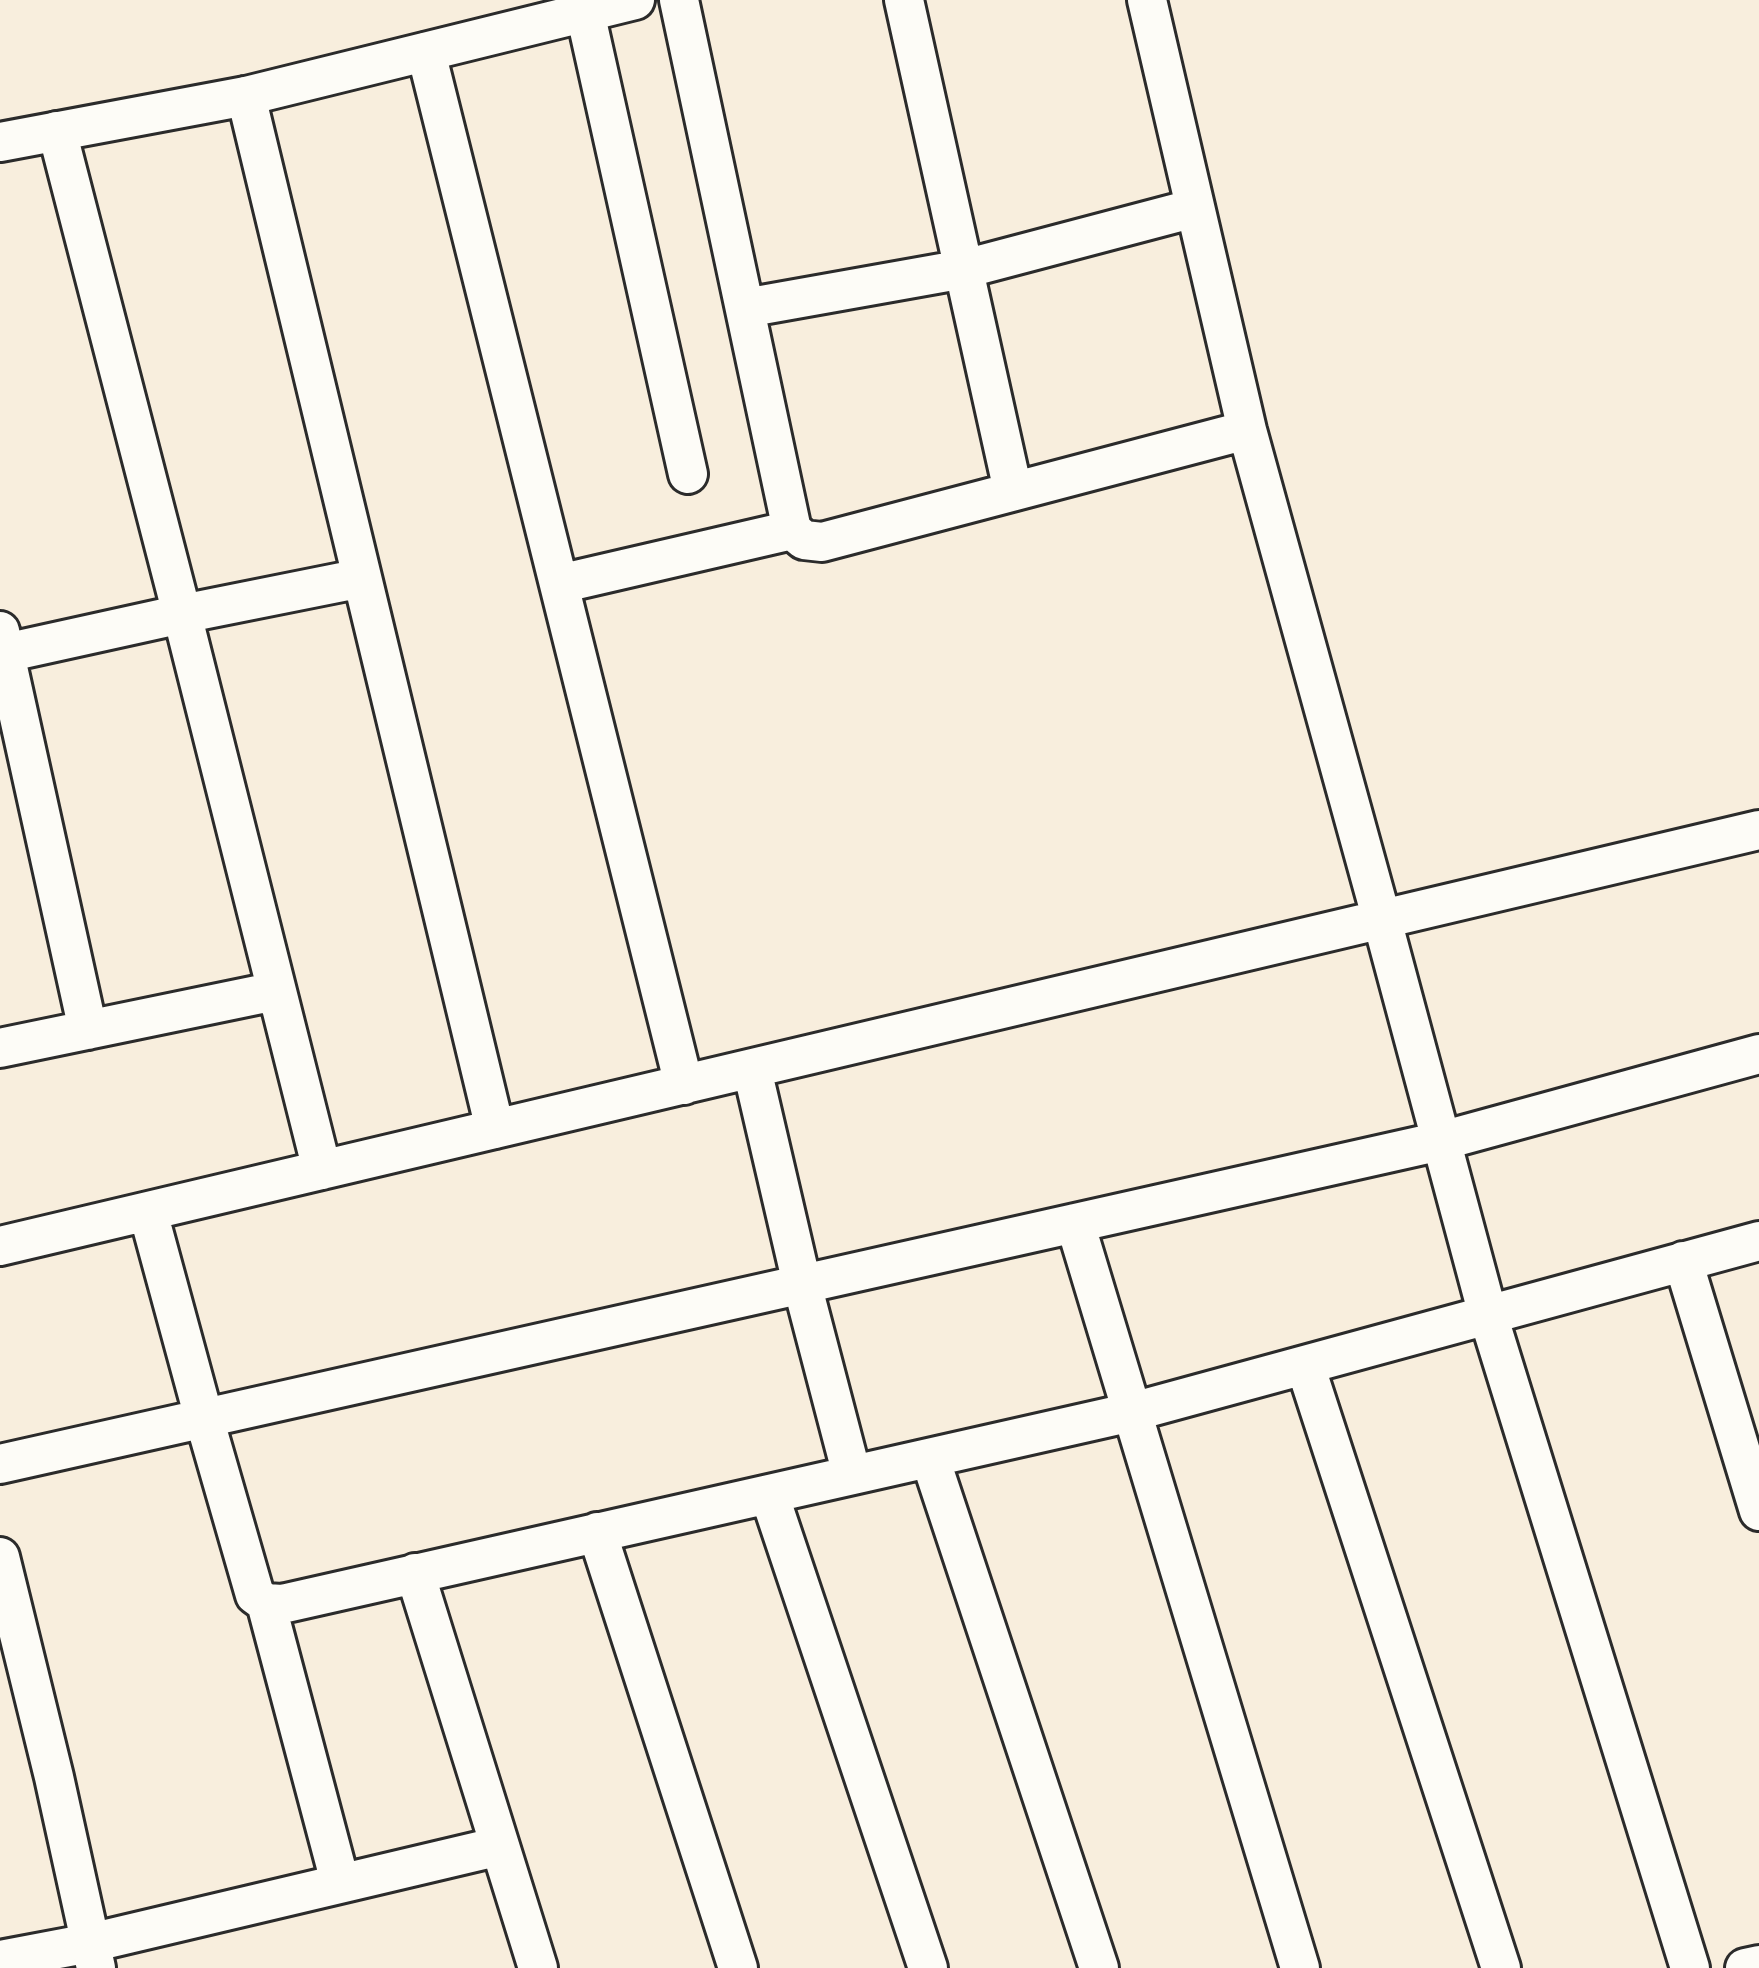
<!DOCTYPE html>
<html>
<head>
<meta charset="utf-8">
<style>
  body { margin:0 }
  canvas { display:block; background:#f8eedd }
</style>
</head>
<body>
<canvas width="1759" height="1968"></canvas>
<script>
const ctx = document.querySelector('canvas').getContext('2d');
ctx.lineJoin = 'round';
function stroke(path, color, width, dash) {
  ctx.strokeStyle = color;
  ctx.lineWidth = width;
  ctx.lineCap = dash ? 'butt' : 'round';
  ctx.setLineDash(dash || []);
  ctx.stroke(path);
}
const minor = new Path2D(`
  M 679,0 L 792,530 L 804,540 L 822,542 L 1247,430
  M 904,0 L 1013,491
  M 1147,0 L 1247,430 L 1382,920 L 1488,1315 L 1690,1968
  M 585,12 L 688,474
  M 426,52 L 684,1085
  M 246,96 L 495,1129
  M 57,131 L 182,614 L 322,1170
  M 745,308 L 964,269 L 1195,208
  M 559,584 L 792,530
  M 0,631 L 88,1030
  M 5,653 L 182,614 L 362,578
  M 0,1048 L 276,991
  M 752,1069 L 802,1284 L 852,1475
  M 148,1212 L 204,1418 L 255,1595 L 266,1603 L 282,1604 L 1132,1412 L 1759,1241
  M 1075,1223 L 1300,1968
  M 0,1246 L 1759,830
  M 1683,1261 L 1759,1511
  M 1305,1365 L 1501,1968
  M 930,1458 L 1099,1968
  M 0,1464 L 1441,1141 L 1759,1054
  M 769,1494 L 928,1968
  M 597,1532 L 738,1968
  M 415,1573 L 538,1968
  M 266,1603 L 340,1882
  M 0,1960 L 90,1943 L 500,1846
  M 1745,1968 L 1759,1965`);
const tertiary = new Path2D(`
  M 0,142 L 246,96 L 635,0
  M 0,1557 L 54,1777 L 96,1968`);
stroke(minor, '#2b2b2b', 44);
stroke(tertiary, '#2b2b2b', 44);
stroke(minor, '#fdfcf7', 38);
stroke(tertiary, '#fdfcf7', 38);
</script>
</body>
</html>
